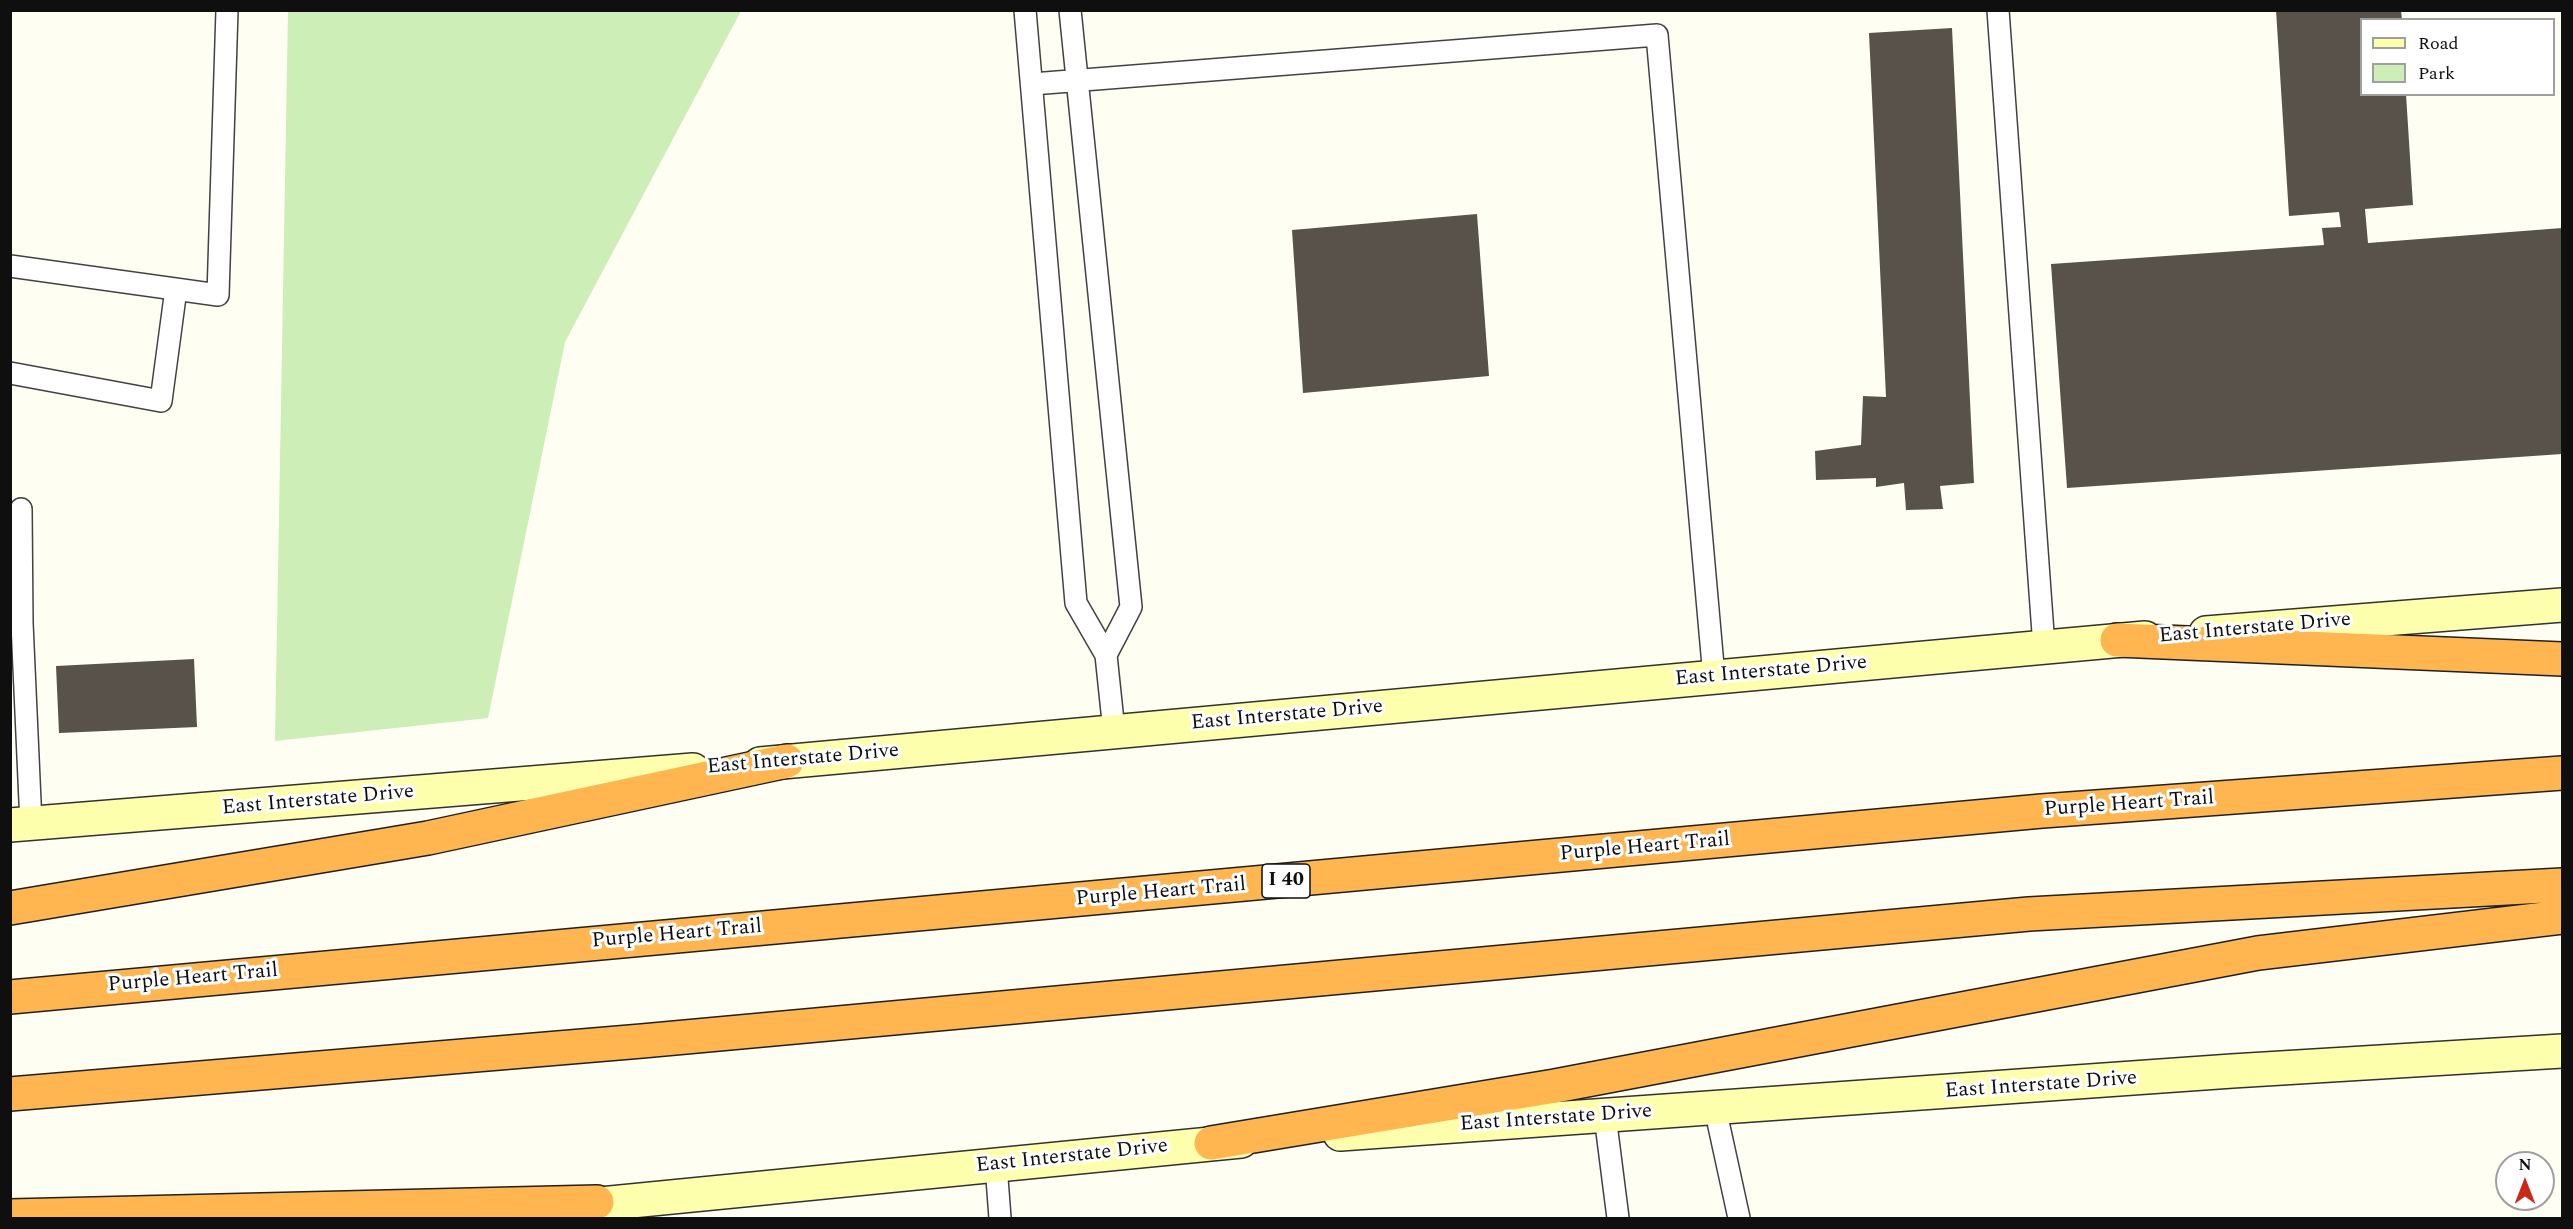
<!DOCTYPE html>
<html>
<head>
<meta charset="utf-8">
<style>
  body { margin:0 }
  #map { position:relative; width:2573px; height:1229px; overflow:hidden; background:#fffef2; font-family:Spectral,serif }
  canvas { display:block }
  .frame { position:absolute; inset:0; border:12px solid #0f0f0f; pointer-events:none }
  .legend { position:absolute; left:2360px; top:18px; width:195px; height:78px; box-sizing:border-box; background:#fff; border:2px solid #9f9f9f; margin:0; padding:8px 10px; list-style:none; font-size:18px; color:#0f0f0f }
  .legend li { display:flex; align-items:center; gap:12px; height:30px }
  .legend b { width:30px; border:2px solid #9f9f9f }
  .north { position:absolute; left:2495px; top:1151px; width:60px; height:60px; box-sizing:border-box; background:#fff; border:2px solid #9f9f9f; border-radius:50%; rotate:0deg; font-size:16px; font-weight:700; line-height:24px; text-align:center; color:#0f0f0f }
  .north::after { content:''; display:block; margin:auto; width:21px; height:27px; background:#cd2719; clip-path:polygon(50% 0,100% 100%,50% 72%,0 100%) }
</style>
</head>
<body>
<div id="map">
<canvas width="2573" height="1229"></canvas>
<div class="frame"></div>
<ul class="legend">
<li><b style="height:8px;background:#feffad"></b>Road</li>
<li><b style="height:16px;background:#cdeeb7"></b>Park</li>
</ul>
<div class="north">N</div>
</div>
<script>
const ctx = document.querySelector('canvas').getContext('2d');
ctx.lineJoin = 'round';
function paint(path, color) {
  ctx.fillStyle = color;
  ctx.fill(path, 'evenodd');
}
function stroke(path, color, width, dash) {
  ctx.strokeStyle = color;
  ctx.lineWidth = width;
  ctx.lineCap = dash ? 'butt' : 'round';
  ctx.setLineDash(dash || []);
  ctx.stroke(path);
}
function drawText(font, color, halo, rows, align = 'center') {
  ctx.font = font + ' Spectral,serif';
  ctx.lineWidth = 6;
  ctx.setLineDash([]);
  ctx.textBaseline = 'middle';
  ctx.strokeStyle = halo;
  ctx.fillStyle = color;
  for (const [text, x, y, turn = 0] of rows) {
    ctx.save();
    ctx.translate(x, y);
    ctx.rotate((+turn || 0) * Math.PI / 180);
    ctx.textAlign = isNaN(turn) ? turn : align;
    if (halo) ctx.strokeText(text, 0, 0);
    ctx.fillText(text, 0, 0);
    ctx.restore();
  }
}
paint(new Path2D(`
  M 288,11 L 741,11 L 565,342 L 488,718 L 275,741 Z`), '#cdeeb7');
paint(new Path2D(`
  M 2276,10 L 2401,10 L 2402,20 L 2362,20 L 2362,94 L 2406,94 L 2413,205 L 2365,209 L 2368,243 L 2562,228 L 2562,454 L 2067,488 L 2051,264 L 2324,245 L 2322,228 L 2341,227 L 2339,212 L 2289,216 Z
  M 1952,28 L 1974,483 L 1940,486 L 1943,509 L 1906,510 L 1904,483 L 1876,487 L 1876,478 L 1816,480 L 1815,451 L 1861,445 L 1863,396 L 1886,397 L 1869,33 Z
  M 1477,214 L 1489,376 L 1303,393 L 1292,230 Z
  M 194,659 L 197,727 L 59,733 L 56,666 Z`), '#59524b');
const service = new Path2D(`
  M 1025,10 L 1076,603 L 1106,655 L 1114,731
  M 1070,10 L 1131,607 L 1106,655
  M 1998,10 L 2044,647
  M 1032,84 L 1657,35 L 1714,677
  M 10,266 L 218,295 L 227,10
  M 10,373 L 161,401 L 176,289
  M 21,509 L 22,623 L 31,824
  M 1715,1108 L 1739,1218
  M 1605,1116 L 1618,1218
  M 996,1165 L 1000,1218`);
const secondary = new Path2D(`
  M 2206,633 L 2562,605
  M 760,764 L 2145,638
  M 10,825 L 693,770
  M 1340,1134 L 2232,1071 L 2562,1051
  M 570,1207 L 1241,1141`);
const motorway = new Path2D(`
  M 2117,640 L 2562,659
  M 10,908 L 428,838 L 787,761
  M 10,997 L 2042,811 L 2562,773
  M 10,1094 L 642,1041 L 2029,914 L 2562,885
  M 1211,1143 L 1555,1086 L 2258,953 L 2562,917
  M 10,1216 L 597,1202`);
stroke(service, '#424242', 24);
stroke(secondary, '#313131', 36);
stroke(motorway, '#202020', 36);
stroke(service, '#fff', 21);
stroke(secondary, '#feffad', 33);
stroke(motorway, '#ffb550', 33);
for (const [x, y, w] of [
  [1286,881,48]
]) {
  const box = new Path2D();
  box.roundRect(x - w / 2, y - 17, w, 34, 4.5);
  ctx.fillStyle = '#fff';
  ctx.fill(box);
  stroke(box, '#0f0f0f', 1.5);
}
drawText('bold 20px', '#0f0f0f', null, [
  ["I 40",1286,881]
]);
drawText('21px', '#0f0f0f', '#fff', [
  ["East Interstate Drive",2255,629,-5],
  ["East Interstate Drive",1771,672,-5],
  ["East Interstate Drive",1287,716,-5],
  ["East Interstate Drive",803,760,-5],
  ["East Interstate Drive",318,801,-5],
  ["Purple Heart Trail",2129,805,-4],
  ["Purple Heart Trail",1645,848,-5],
  ["Purple Heart Trail",1161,893,-5],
  ["Purple Heart Trail",677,935,-5],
  ["Purple Heart Trail",193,979,-5],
  ["East Interstate Drive",2041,1086,-4],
  ["East Interstate Drive",1556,1119,-4],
  ["East Interstate Drive",1072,1157,-6]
]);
</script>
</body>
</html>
